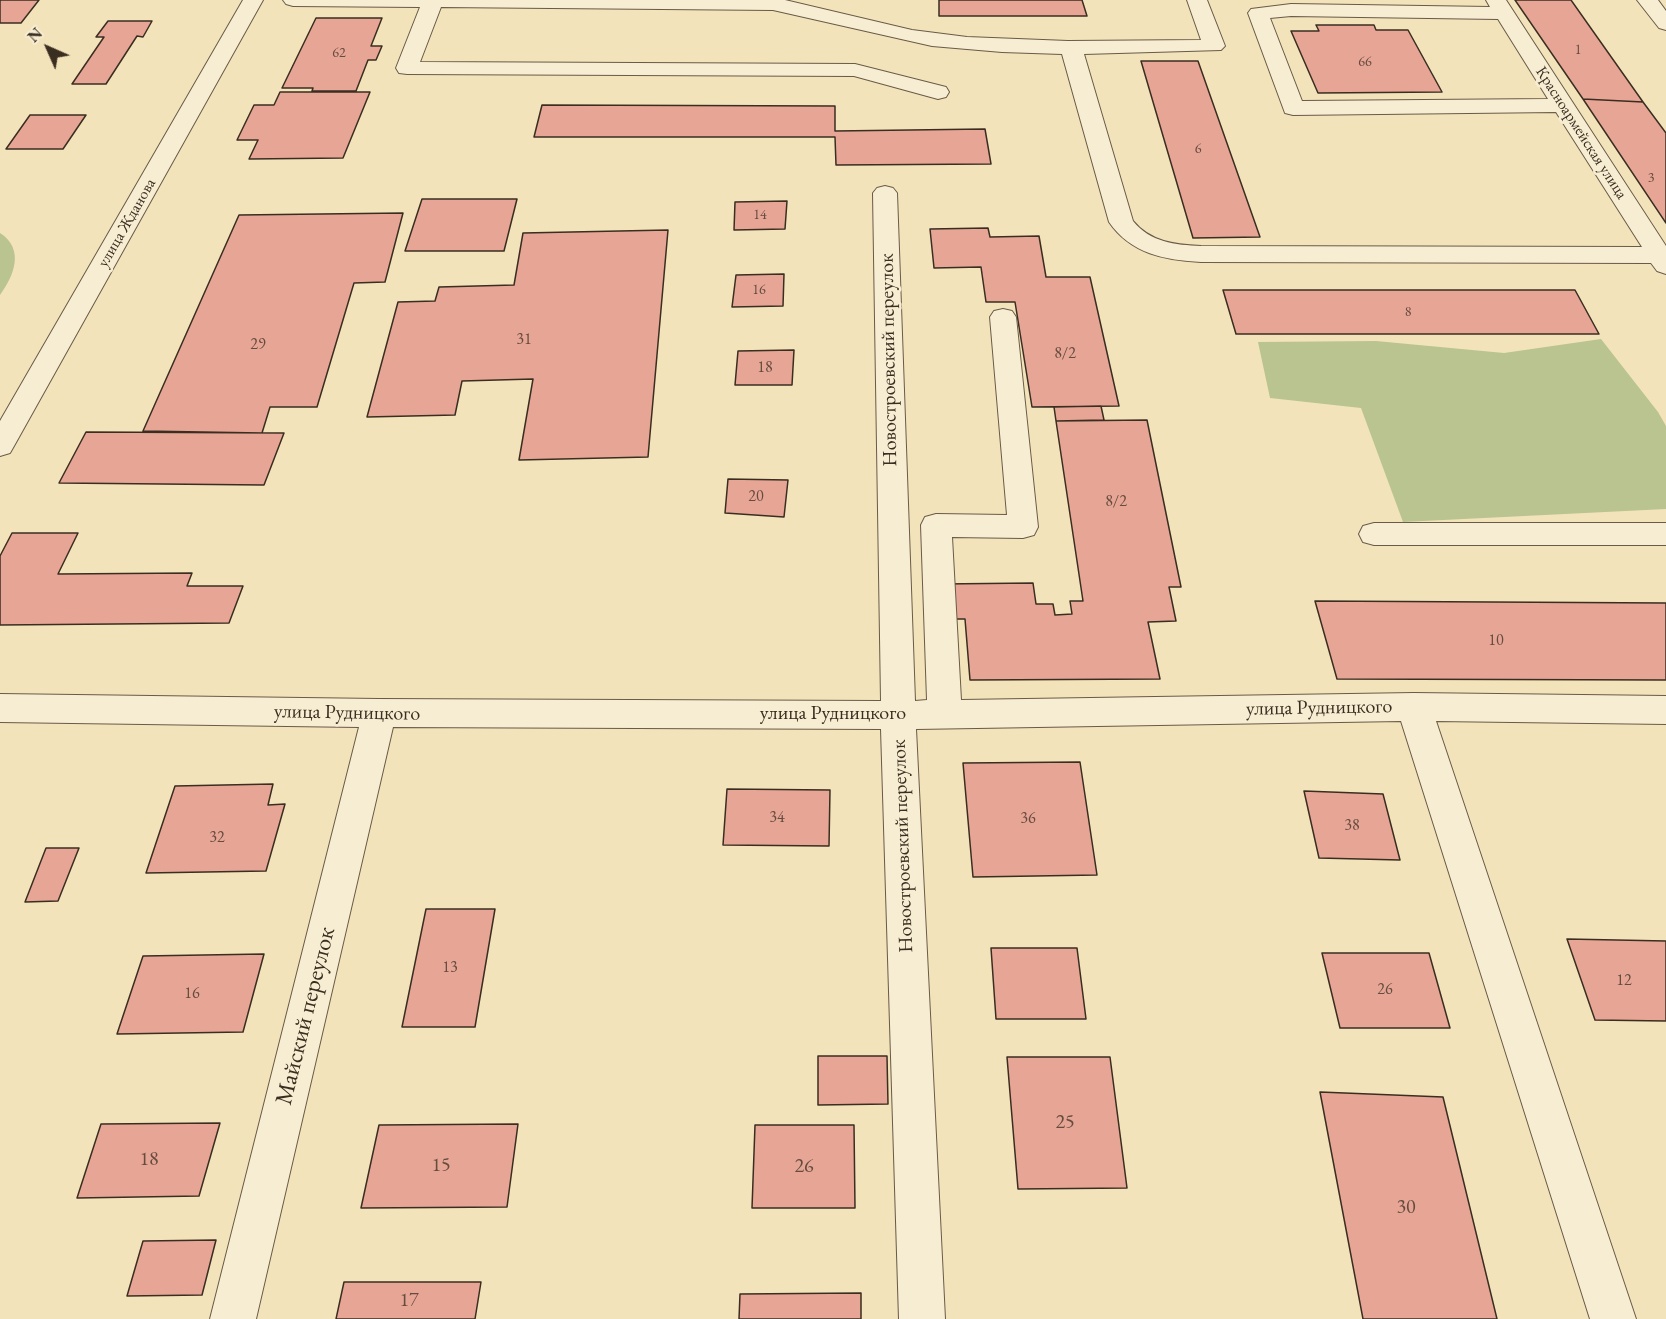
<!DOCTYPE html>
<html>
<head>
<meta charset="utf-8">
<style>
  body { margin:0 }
  #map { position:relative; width:1666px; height:1319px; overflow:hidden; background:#f3e3ba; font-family:"EB Garamond",serif }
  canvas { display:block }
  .north { position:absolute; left:18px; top:18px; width:60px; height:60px; -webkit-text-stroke:4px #f7edd2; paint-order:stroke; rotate:315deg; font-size:16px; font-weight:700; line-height:24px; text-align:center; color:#3a2e21 }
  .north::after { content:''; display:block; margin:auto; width:21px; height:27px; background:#3a2e21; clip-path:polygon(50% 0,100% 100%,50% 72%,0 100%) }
</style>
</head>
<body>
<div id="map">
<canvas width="1666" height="1319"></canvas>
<div class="north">N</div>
</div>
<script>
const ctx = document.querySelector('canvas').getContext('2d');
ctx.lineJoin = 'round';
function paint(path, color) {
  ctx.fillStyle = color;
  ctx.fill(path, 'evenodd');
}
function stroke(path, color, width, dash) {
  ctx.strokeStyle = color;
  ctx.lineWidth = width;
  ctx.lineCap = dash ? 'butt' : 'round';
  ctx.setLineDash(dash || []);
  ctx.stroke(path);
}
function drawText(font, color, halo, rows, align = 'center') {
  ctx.font = font + ' "EB Garamond",serif';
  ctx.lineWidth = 5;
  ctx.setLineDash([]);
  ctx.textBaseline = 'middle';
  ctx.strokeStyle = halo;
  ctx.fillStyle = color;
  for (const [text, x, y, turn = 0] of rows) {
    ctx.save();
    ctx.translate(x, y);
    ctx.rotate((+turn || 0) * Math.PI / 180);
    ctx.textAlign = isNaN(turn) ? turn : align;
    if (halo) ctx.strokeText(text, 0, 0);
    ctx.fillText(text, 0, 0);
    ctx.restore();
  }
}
paint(new Path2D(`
  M 0,233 C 25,249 14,276 0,295 Z
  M 1601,339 L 1658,412 L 1666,426 L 1666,509 L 1403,522 L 1361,408 L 1270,398 L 1258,342 L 1376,341 L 1504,353 Z`), '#b9c491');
const building = new Path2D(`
  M 0,0 L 39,0 L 21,23 L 0,23 Z
  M 939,0 L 1082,0 L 1087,16 L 939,16 Z
  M 1515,0 L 1571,0 L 1643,102 L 1583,99 Z
  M 316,18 L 382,18 L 371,46 L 382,46 L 376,60 L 368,60 L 356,91 L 312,91 L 313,88 L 282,88 Z
  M 108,21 L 152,21 L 143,37 L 137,36 L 106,84 L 72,84 L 104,37 L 96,37 Z
  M 1316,25 L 1374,25 L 1376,30 L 1408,30 L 1442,92 L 1318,93 L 1291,31 L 1319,31 Z
  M 1141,61 L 1198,61 L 1260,237 L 1193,238 Z
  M 280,92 L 370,92 L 343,158 L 249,159 L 258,140 L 237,140 L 254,105 L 274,105 Z
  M 1583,99 L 1643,102 L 1666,133 L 1666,223 Z
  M 542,105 L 835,106 L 835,131 L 985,129 L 991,164 L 836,165 L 835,137 L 534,137 Z
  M 30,115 L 86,115 L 63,149 L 6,149 Z
  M 422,199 L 517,199 L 504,251 L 405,251 Z
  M 787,201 L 785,229 L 734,230 L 735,202 Z
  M 403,213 L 385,282 L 354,283 L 317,407 L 270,407 L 262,433 L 143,431 L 239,215 Z
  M 988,228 L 990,237 L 1039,236 L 1046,277 L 1090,277 L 1119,406 L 1032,407 L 1015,302 L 986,302 L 981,267 L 934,268 L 930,229 Z
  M 668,230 L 648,457 L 519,460 L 533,379 L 462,381 L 455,415 L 367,417 L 398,302 L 435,301 L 439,287 L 514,285 L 523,233 Z
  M 784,274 L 783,306 L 732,307 L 736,275 Z
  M 1223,290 L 1575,290 L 1599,334 L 1236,334 Z
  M 794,350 L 792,385 L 735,385 L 738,351 Z
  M 1101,406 L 1104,420 L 1056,421 L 1054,407 Z
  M 1147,420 L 1181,587 L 1169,587 L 1176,621 L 1148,622 L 1160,679 L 970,680 L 965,619 L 943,619 L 941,584 L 1033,583 L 1036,604 L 1053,604 L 1055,615 L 1072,614 L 1070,601 L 1083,601 L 1056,421 Z
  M 86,432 L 284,433 L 264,485 L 59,483 Z
  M 728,479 L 788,480 L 784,517 L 725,513 Z
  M 12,533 L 78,533 L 58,574 L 192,573 L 187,586 L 243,586 L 229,623 L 0,625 L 0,556 Z
  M 1315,601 L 1666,603 L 1666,680 L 1337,679 Z
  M 1080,762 L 1097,875 L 973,877 L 963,763 Z
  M 273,784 L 268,805 L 285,804 L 266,871 L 146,873 L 175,786 Z
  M 727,789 L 830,790 L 829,846 L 723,845 Z
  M 1304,791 L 1383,794 L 1400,860 L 1319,858 Z
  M 46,848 L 79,848 L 58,901 L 25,902 Z
  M 426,909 L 495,909 L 475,1027 L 402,1027 Z
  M 1567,939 L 1666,941 L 1666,1021 L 1595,1020 Z
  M 991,948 L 1077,948 L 1086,1019 L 996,1019 Z
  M 1322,953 L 1429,953 L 1450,1028 L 1340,1028 Z
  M 264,954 L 243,1032 L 117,1034 L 143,956 Z
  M 818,1056 L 887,1056 L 888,1104 L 818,1105 Z
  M 1007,1057 L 1110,1057 L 1127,1188 L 1018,1189 Z
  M 1320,1092 L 1443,1097 L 1497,1319 L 1363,1319 Z
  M 220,1123 L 199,1196 L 77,1198 L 101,1124 Z
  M 518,1124 L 507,1207 L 361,1208 L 379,1125 Z
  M 755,1125 L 854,1125 L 855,1208 L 752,1208 Z
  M 216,1240 L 202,1295 L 127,1296 L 143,1241 Z
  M 344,1282 L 481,1282 L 475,1319 L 336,1319 Z
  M 861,1293 L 861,1319 L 739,1319 L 740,1294 Z`);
paint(building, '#e7a596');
stroke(building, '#3a2e21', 1.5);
const minor = new Path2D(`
  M 243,0 L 263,0 L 14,446 L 10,453 L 0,456 L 0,421 Z
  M 283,0 L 785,0 L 912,30 L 967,37 L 1068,41 L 1201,40 L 1187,0 L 1207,0 L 1225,46 L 1221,50 L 1084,54 L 1133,221 C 1150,242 1175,245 1201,246 L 1642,247 L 1556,112 L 1293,115 L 1285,113 L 1248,13 L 1251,9 L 1291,4 L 1490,7 L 1486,0 L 1506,0 L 1666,246 L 1666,274 L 1657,271 L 1651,263 L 1201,262 C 1165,260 1131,254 1109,222 L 1062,54 L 1002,52 L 932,46 L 773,10 L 441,7 L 420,62 L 855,64 L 946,87 L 949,92 L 946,97 L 938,99 L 854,76 L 407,74 L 399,73 L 396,68 L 420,7 L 293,6 L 286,4 ZM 1291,16 L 1498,19 L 1548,99 L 1302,101 L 1270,18 Z
  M 1637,0 L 1658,0 L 1666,11 L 1666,30 L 1659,28 Z
  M 885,186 L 893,188 L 897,193 L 915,701 L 927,700 L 921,525 L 925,517 L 936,514 L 1007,515 L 990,317 L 994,311 L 1003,309 L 1012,311 L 1016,317 L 1038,527 L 1034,535 L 1023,538 L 952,537 L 961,700 L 1414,693 L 1666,696 L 1666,724 L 1436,721 L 1636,1319 L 1590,1319 L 1401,721 L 916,729 L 945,1319 L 899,1319 L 881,729 L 393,727 L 256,1319 L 210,1319 L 359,727 L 0,722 L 0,694 L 379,699 L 881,701 L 873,193 L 877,188 Z
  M 1374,523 L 1666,523 L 1666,545 L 1374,545 L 1363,542 L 1359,534 L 1363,526 Z`);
stroke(minor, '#685b47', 2);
paint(minor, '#f7edd2');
drawText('14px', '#654c3e', null, [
  ["1",1578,50],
  ["62",339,53],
  ["66",1365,62],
  ["6",1198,149],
  ["3",1651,178],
  ["14",760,215],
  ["16",759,290],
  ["8",1408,312]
]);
drawText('16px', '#3a2e21', '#f7edd2', [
  ["Красноармейская улица",1581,133,57],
  ["улица Жданова",127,223,-60]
]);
drawText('16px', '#654c3e', null, [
  ["31",524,340],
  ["29",258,345],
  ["8/2",1065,354],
  ["18",765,368],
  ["20",756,497],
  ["8/2",1116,502],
  ["10",1496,641],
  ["34",777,818],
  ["36",1028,819],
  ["38",1352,826],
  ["32",217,838],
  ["13",450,968],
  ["12",1624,981],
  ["26",1385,990],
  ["16",192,994]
]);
drawText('20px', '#3a2e21', '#f7edd2', [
  ["Новостроевский переулок",889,360,-91],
  ["улица Рудницкого",1319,708,-1],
  ["улица Рудницкого",347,713,1],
  ["улица Рудницкого",833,714],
  ["Новостроевский переулок",903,846,-92]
]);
drawText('20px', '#654c3e', null, [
  ["25",1065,1123],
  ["18",149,1160],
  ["15",441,1166],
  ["26",804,1167],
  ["30",1406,1208],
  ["17",409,1301]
]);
drawText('24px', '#3a2e21', '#f7edd2', [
  ["Майский переулок",306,1016,-76]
]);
</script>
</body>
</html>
